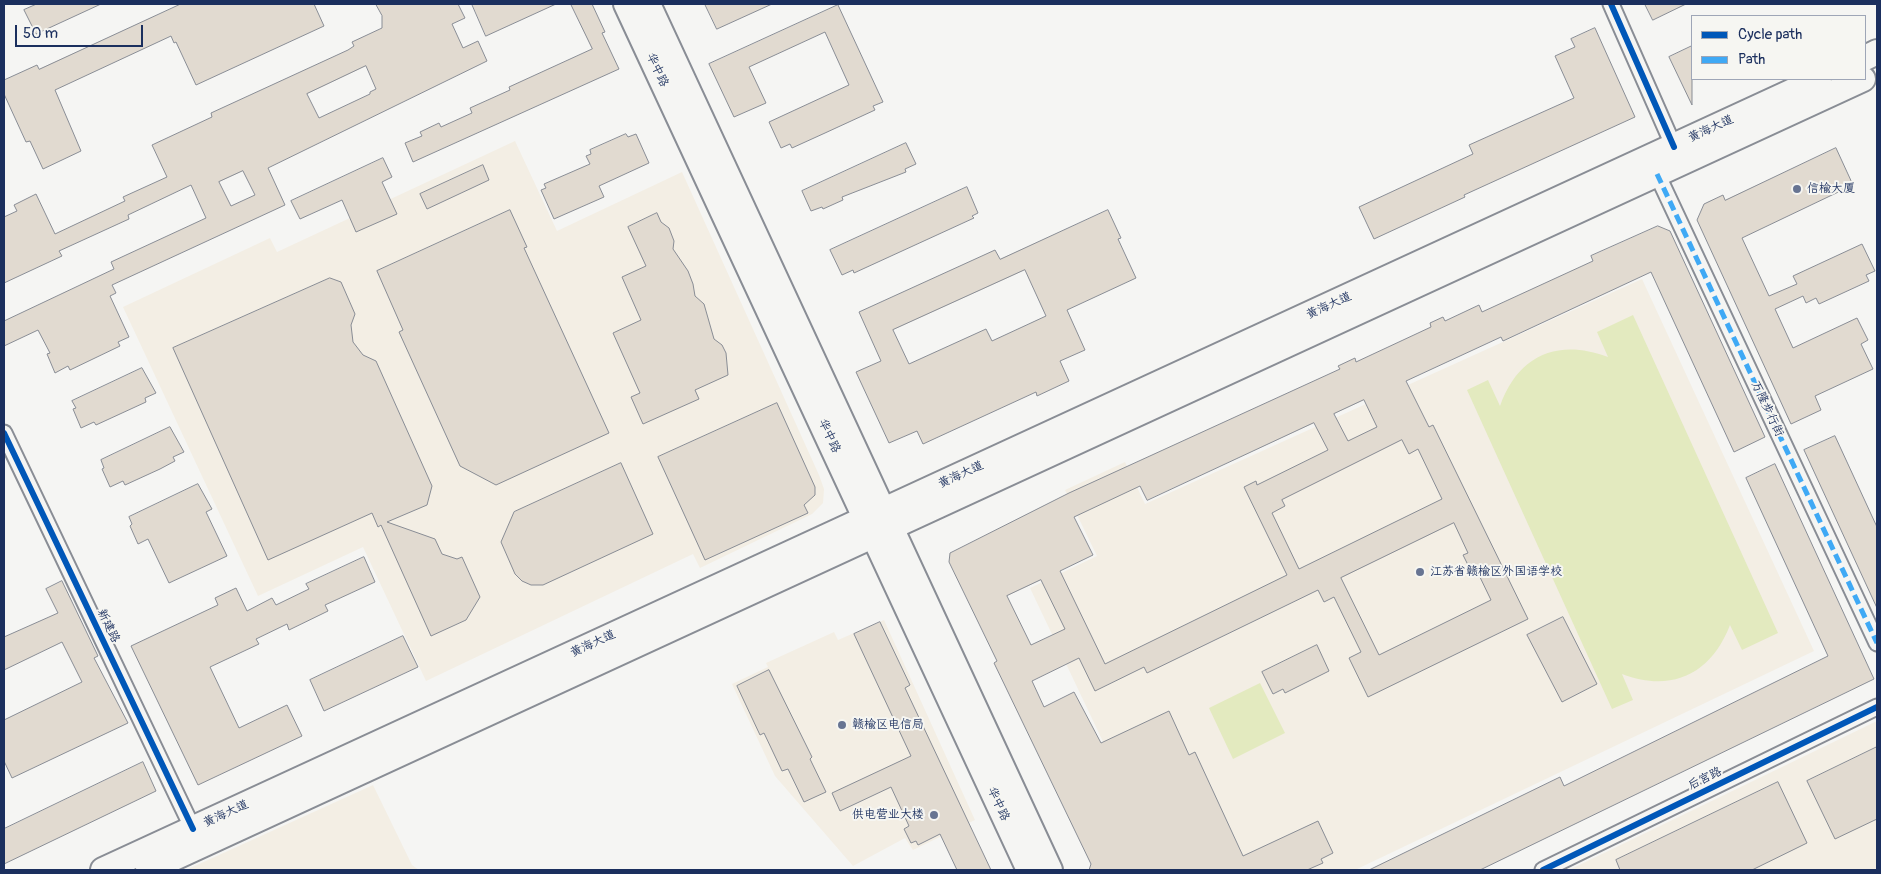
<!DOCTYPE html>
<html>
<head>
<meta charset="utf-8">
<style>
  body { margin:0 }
  #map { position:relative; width:1881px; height:874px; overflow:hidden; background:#f5f5f3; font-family:Pangolin,sans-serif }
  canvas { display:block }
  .frame { position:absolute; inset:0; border:5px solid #1b2f5e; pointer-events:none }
  .legend { position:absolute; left:1691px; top:15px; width:175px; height:65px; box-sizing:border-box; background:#f6f6f2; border:1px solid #9ea6b7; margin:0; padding:6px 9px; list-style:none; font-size:15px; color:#1b2f5e }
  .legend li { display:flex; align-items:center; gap:10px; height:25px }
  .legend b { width:25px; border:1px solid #9ea6b7 }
  .scale { position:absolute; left:15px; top:25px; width:128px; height:22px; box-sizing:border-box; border:2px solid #1b2f5e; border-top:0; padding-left:6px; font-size:15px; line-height:18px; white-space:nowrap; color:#1b2f5e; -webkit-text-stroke:4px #f6f6f2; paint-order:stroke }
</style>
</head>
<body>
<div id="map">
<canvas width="1881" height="874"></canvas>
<div class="frame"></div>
<ul class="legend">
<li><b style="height:6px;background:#0057b8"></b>Cycle path</li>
<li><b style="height:6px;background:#3fa9f5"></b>Path</li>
</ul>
<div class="scale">50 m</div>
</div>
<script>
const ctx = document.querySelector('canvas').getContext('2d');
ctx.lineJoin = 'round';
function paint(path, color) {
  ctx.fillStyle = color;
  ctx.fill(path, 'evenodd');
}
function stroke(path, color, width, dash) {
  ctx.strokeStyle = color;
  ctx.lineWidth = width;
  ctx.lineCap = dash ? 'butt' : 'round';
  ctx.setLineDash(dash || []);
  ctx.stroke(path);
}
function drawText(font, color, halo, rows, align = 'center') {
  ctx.font = font + ' Pangolin,"LXGW WenKai TC",sans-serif';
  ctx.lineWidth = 4;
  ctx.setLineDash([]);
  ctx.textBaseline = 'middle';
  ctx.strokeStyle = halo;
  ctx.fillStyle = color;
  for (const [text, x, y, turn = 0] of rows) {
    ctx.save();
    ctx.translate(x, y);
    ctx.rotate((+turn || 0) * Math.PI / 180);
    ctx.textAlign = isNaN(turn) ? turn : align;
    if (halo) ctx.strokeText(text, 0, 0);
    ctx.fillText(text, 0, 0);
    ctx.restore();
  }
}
paint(new Path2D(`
  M 515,141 L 557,231 L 682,172 L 819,475 L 824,489 L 823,503 L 812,514 L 700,568 L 693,554 L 426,681 L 363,547 L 258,596 L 123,307 L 270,238 L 277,252 Z
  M 1642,279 L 1814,651 L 1355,870 L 1164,870 L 1030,588 L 1097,556 L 1065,490 L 1125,462 L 1145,504 Z
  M 884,620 L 975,820 L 913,850 L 905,838 L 853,866 L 775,776 L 732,684 L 768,667 L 766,663 L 834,632 L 838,640 Z
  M 1877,721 L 1877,870 L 1569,870 Z
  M 373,785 L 412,865 L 419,870 L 186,870 Z`), '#f3eee4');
paint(new Path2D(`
  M 1633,315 L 1778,633 L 1742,650 L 1730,625 C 1711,674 1672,693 1622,674 L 1633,700 L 1612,709 L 1467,390 L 1488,380 L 1500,406 C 1518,355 1558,338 1608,357 L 1597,332 Z
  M 1260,683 L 1285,733 L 1233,759 L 1209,708 Z`), '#e3eabf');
const building = new Path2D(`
  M 37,4 L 101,4 L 36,34 L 24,10 Z
  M 181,4 L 314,4 L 324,26 L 196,85 L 176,42 L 174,43 L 171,36 L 55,90 L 81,151 L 43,169 L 30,141 L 26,142 L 4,94 L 4,80 L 37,65 L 39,69 Z
  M 376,4 L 458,4 L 465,18 L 452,24 L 463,48 L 478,41 L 487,61 L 268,168 L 285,205 L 112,285 L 116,293 L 110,296 L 129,337 L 118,342 L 120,346 L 70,370 L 68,366 L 55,373 L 47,354 L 50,353 L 38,330 L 4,346 L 4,321 L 114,269 L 111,262 L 206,218 L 191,185 L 128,215 L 129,219 L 59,251 L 62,256 L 4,283 L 4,217 L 17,211 L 14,205 L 36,194 L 55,234 L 125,201 L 123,197 L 167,177 L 152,145 L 212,117 L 211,113 L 348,50 L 354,46 L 352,42 L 382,28 L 382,16 ZM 366,66 L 376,89 L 370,92 L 370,94 L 319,118 L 307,94 ZM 243,171 L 255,195 L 231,206 L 219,182 Z
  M 472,4 L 556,4 L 486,36 Z
  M 571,4 L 592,4 L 605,32 L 602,33 L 619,69 L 413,162 L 405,143 L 422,136 L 420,132 L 439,123 L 441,127 L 472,113 L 470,108 L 510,90 L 509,87 L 592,49 Z
  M 705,4 L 772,4 L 717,29 Z
  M 1645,4 L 1686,4 L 1653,20 Z
  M 838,5 L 883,102 L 873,106 L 875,110 L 825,133 L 792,148 L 790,144 L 781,148 L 769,122 L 849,85 L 825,32 L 749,67 L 766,103 L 734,117 L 709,64 Z
  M 1595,28 L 1635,117 L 1464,195 L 1465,197 L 1374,239 L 1359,207 L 1473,154 L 1469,145 L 1574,98 L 1555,56 L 1575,47 L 1571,39 Z
  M 1692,46 L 1692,105 L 1669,57 Z
  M 626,134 L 628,137 L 636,134 L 649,163 L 599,186 L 604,197 L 554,219 L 541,190 L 546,188 L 544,184 L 590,164 L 586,156 L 591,154 L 590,150 Z
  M 906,143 L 916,164 L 905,169 L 906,172 L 842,197 L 843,200 L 823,209 L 822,207 L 811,211 L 802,191 Z
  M 1836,148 L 1853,185 L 1742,238 L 1769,296 L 1797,284 L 1793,276 L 1862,244 L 1875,271 L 1866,275 L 1869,281 L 1819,304 L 1816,298 L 1806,303 L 1803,296 L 1775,309 L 1793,348 L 1857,318 L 1868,340 L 1861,344 L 1873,369 L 1815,396 L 1821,410 L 1791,424 L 1697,220 L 1704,204 L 1723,195 L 1725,200 Z
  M 383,158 L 392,177 L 382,182 L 397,214 L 356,232 L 342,200 L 300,219 L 291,201 Z
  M 483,165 L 489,180 L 427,209 L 420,194 Z
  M 967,187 L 978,213 L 972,216 L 974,218 L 854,273 L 853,270 L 842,275 L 830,250 Z
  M 510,210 L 527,247 L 524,248 L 609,433 L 496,485 L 460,466 L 399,332 L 403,330 L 377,271 Z
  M 1108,210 L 1121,238 L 1118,239 L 1136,278 L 1067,310 L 1085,350 L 1060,361 L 1069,381 L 1037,396 L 1036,392 L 923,444 L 917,431 L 889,443 L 856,372 L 881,361 L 859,312 L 995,250 L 1000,259 ZM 1025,270 L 1046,316 L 992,341 L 986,329 L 909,364 L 893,330 Z
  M 657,213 L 661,222 L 669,228 L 674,241 L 673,249 L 688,271 L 693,284 L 695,296 L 704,304 L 714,339 L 722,345 L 726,353 L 728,375 L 695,390 L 699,399 L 643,424 L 631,397 L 640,393 L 613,333 L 641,320 L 622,277 L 646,266 L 628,227 Z
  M 1658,226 L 1670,231 L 1765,437 L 1734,452 L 1651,272 L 1503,341 L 1501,337 L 1406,381 L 1429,427 L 1433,425 L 1528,619 L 1368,697 L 1349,658 L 1361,652 L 1334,597 L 1324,602 L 1318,590 L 1147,673 L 1144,667 L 1095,691 L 1079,658 L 1032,681 L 1044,707 L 1074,692 L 1101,743 L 1169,711 L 1189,755 L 1195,752 L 1243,856 L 1318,821 L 1333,853 L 1321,859 L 1323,863 L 1307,870 L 1089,870 L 1091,864 L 994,663 L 997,661 L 949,562 L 950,553 L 1069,493 L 1340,369 L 1338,366 L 1355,358 L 1356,362 L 1431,327 L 1430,323 L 1443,317 L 1445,321 L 1479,305 L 1482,312 L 1593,261 L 1591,256 ZM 1364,400 L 1377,427 L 1348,441 L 1334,414 ZM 1314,423 L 1328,450 L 1257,485 L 1256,481 L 1244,487 L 1287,575 L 1105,664 L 1060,571 L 1093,555 L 1074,517 L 1140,486 L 1147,500 ZM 1402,440 L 1409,454 L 1418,449 L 1442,499 L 1299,569 L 1272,513 L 1285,506 L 1282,500 ZM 1454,523 L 1468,553 L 1463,555 L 1472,573 L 1477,571 L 1491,600 L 1379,655 L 1341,578 ZM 1041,580 L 1065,629 L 1031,645 L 1007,596 Z
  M 330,278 L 341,282 L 355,314 L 351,325 L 353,342 L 363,355 L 376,361 L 432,486 L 427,505 L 387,522 L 435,539 L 442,554 L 457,559 L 462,557 L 480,597 L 466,620 L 431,636 L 381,525 L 378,527 L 372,513 L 268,560 L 173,348 Z
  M 142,368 L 156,393 L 145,398 L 146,402 L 96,425 L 94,422 L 81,428 L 73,409 L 76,408 L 72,401 Z
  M 777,403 L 815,487 L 815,495 L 804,505 L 808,513 L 705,560 L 658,457 Z
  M 170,427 L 184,452 L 173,457 L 175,461 L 160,469 L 125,485 L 123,481 L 110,487 L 102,469 L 104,468 L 101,460 Z
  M 1835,436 L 1877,527 L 1877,608 L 1804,450 Z
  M 621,463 L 653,534 L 543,585 L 531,585 L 522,581 L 515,574 L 501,542 L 514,512 Z
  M 1775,464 L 1874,679 L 1480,870 L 1369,870 L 1560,777 L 1564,786 L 1828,656 L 1746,478 Z
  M 198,484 L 212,509 L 206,512 L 227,556 L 169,583 L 148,539 L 138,544 L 130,526 L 132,524 L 129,517 Z
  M 364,557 L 375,582 L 325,605 L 328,611 L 289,630 L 287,624 L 256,639 L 259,644 L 210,667 L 239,728 L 287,705 L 302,736 L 198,785 L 131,646 L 218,605 L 215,598 L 236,588 L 247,611 L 272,598 L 276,605 L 309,589 L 306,584 Z
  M 62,581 L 98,656 L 94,658 L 128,723 L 12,778 L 4,761 L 4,720 L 82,682 L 62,642 L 4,670 L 4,637 L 58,613 L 46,589 Z
  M 1563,617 L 1597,684 L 1562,702 L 1527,635 Z
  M 880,622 L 910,685 L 905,688 L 991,870 L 957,870 L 940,834 L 918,845 L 916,841 L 911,843 L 904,829 L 909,826 L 891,787 L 840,811 L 832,793 L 911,756 L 854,634 Z
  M 403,636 L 418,667 L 324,711 L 310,680 Z
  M 1317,645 L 1329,671 L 1285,693 L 1283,689 L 1273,694 L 1262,672 Z
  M 769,670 L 812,757 L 810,759 L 826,792 L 804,802 L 788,769 L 782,771 L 764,733 L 760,735 L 737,686 Z
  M 1877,747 L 1877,819 L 1835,839 L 1807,781 Z
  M 143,762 L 156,791 L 4,864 L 4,829 Z
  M 1778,782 L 1807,843 L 1752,870 L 1620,870 L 1616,860 Z`);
paint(building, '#e1dad0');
stroke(building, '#898d95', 1);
const street = new Path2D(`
  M 1611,4 L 1674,147
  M 1657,174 L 1877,643
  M 4,433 L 193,829
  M 1543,870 L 1877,707`);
const primary = new Path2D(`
  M 626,4 L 1029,870
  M 648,4 L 1050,870
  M 1865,58 L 1877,52
  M 103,870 L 1819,79
  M 148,870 L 1863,79`);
stroke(street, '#898d95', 19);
stroke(primary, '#898d95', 28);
stroke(street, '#f5f5f3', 15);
stroke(primary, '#f5f5f3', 24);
stroke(new Path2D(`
  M 1657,174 L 1877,643`), '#3fa9f5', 5, [10, 5]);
stroke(new Path2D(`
  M 1611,4 L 1674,147
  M 4,433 L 193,829
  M 1543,870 L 1877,707`), '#0057b8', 6);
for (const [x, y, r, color] of [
  [1797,189,5,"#677492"],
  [1420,572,5,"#677492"],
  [842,725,5,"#677492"],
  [934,815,5,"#677492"]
]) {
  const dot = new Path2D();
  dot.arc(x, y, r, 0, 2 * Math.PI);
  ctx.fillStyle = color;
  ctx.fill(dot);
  stroke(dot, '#f6f6f2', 2);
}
drawText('12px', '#1b2f5e', '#f6f6f2', [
  ["华中路",657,70,65],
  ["黄海大道",1711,129,-25],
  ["黄海大道",1329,306,-25],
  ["万隆步行街",1767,409,65],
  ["华中路",829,436,65],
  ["黄海大道",961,475,-25],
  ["新建路",108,626,64],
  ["黄海大道",593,644,-25],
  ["后宫路",1705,779,-26],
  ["华中路",998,804,65],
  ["黄海大道",226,814,-25]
]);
drawText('12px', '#1b2f5e', '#f6f6f2', [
  ["信榆大厦",1807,189],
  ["江苏省赣榆区外国语学校",1430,572],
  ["赣榆区电信局",852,725],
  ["供电营业大楼",924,815,"right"]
], 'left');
</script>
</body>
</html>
